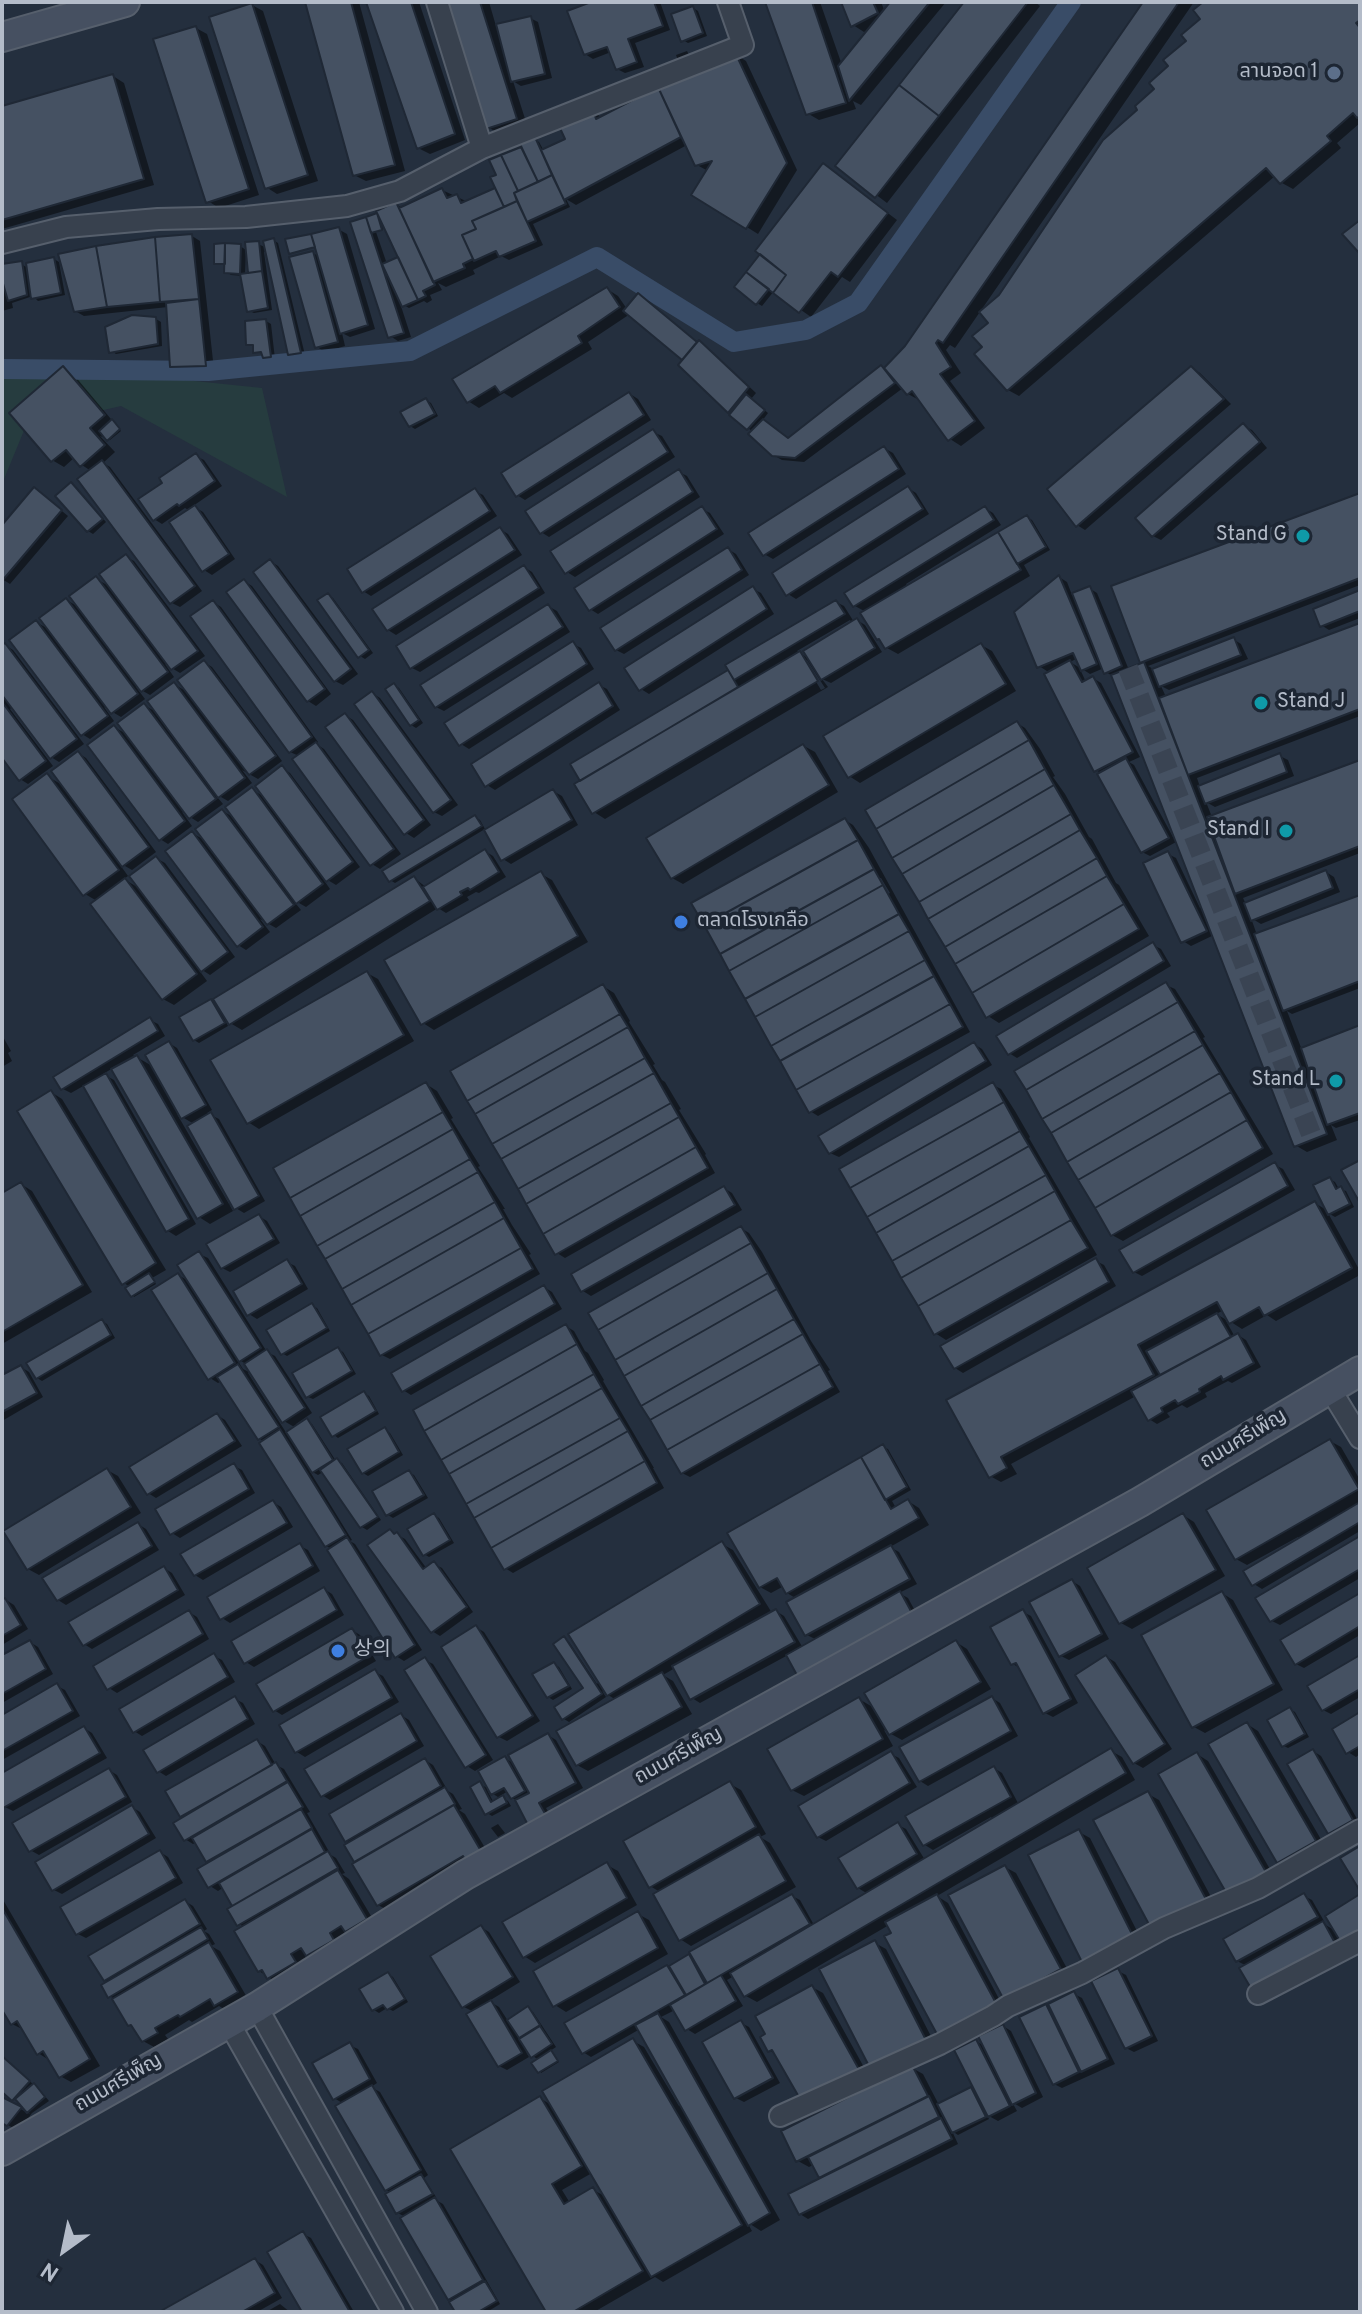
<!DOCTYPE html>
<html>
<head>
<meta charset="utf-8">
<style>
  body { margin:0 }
  #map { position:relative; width:1362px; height:2314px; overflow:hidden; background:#242f3e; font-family:Overpass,sans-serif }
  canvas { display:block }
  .frame { position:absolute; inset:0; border:4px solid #b4bcc9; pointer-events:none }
  .north { position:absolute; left:24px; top:2210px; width:80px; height:80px; -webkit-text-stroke:6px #1d2633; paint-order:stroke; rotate:213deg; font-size:22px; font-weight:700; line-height:32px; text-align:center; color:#b4bcc9 }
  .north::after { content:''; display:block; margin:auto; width:28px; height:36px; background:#b4bcc9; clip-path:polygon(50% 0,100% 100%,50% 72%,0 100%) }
</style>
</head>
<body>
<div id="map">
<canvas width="1362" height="2314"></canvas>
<div class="frame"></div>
<div class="north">N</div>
</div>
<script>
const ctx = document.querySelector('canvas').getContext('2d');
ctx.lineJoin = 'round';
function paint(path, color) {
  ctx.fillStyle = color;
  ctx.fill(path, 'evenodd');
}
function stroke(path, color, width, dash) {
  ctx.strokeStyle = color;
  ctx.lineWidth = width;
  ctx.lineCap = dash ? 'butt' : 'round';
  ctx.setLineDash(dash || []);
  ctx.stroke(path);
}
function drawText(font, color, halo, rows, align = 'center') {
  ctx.font = font + ' Overpass,"Noto Sans KR","Noto Sans Thai",sans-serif';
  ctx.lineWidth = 7;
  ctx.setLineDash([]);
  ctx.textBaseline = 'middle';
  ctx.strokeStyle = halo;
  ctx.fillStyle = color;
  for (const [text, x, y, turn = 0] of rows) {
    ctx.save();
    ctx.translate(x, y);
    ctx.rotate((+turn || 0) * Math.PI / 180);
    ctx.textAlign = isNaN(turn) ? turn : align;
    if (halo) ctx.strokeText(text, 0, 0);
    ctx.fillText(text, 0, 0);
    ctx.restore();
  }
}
paint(new Path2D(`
  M 2,361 L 262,388 L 287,497 L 121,406 L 25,428 L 2,484 Z`), '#263c3f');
paint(new Path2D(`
  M 307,2 L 359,2 L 405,171 L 366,181 L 354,175 Z
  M 369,2 L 419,2 L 465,140 L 430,154 L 418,148 Z
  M 449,2 L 489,2 L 496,26 L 530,18 L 538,22 L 552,78 L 521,86 L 513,81 L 527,125 L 499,134 L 488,127 Z
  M 597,2 L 660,2 L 670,30 L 635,43 L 644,67 L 625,73 L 617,69 L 611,52 L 593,59 L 585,54 Z
  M 767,2 L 820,2 L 842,65 L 872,28 L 864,32 L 853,25 L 843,2 L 881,2 L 885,12 L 892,2 L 946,2 L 861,105 L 853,101 L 856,109 L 819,120 L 807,113 Z
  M 966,2 L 1035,2 L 1040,6 L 887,203 L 838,166 Z
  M 1145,2 L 1194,2 L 955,348 L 950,345 L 946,350 L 961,373 L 950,381 L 985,428 L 961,446 L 950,439 L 919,400 L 908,394 L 903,388 L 804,462 L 782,460 L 773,455 L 753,432 L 732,415 L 685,359 L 630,314 L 588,342 L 592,349 L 512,398 L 504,393 L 479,408 L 468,401 L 607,289 L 618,296 L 627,309 L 639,295 L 699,343 L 707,347 L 756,393 L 751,399 L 768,413 L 762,421 L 789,439 L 881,367 L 885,370 L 907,347 Z
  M 1206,2 L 1360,2 L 1360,123 L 1337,143 L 1341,148 L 1293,189 L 1282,183 L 1275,176 L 1019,396 L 1008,390 L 985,348 L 991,323 L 1001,296 L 1157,90 L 1203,19 Z
  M 252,5 L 263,11 L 318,181 L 277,194 L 266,187 Z
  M 693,8 L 698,11 L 707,36 L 688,43 L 683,40 Z
  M 196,28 L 207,34 L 259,195 L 219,208 L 208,201 Z
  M 687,51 L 692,61 L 679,63 L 676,55 Z
  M 735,54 L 746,61 L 797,170 L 758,234 L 694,194 L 708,171 L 697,165 L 687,145 L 576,205 L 566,199 L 570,207 L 533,224 L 543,245 L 509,260 L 501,256 L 473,270 L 475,274 L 446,287 L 438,283 L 442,290 L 430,295 L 432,300 L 427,303 L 424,301 L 409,308 L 400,303 L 411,337 L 398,341 L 390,336 L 352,223 L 376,215 L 380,217 L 383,230 L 376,232 L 387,264 L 401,258 L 395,204 L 403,208 L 442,190 L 468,202 L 498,189 L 498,176 L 491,161 L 524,148 L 534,139 L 539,142 L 544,151 L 568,140 L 593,112 L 603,118 L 659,89 Z
  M 113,76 L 124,83 L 154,185 L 2,229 L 2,108 Z
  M 824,165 L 897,220 L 850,282 L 842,277 L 811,317 L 774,291 L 762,306 L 757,303 Z
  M 338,229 L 347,234 L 375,329 L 350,337 L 342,333 L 345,346 L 325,352 L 317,347 L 313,253 L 320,257 L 317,247 L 291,253 Z
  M 192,236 L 200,241 L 214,370 L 180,371 L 172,366 L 168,307 L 84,316 L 75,311 Z
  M 273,240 L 278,243 L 305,355 L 294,356 L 289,353 L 267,251 L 264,252 L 272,310 L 254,313 L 249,311 L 243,276 L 231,275 L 226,272 L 240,246 L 246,250 L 245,275 L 251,274 L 258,244 L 267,248 Z
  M 54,259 L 59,262 L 65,295 L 38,301 L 33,296 L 12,303 L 13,308 L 2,311 L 2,267 L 21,264 L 28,268 Z
  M 156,319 L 161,322 L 162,346 L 116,354 L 111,351 Z
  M 266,321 L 271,324 L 275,359 L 270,360 L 264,357 L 264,354 L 255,351 L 255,346 L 248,343 Z
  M 63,368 L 74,375 L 121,431 L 110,440 L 100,436 L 115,452 L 103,463 L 110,467 L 202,591 L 180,607 L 172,603 L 80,479 L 91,471 L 82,465 L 75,457 L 64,467 L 52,460 Z
  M 1192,368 L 1200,373 L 1231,404 L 1085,530 L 1077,525 Z
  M 630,394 L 638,399 L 651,420 L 525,500 L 517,495 Z
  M 426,400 L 431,403 L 438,416 L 415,429 L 410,426 Z
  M 1244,426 L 1252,430 L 1267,448 L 1161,540 L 1153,536 Z
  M 653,432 L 662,436 L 675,457 L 549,537 L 541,532 Z
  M 884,448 L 893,453 L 906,474 L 773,559 L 764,554 Z
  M 196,456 L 204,460 L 222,486 L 193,506 L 203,512 L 235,559 L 212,575 L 204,570 L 190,511 L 185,508 L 162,524 L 154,519 L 165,483 Z
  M 679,472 L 687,476 L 700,497 L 575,577 L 567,572 Z
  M 72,485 L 77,488 L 106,522 L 93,534 L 88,531 Z
  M 908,488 L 916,493 L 929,514 L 796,599 L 788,594 Z
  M 35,489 L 68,516 L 10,584 L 2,579 L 2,528 Z
  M 475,491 L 483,495 L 497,516 L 371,596 L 363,591 Z
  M 1360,495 L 1360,585 L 1148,666 L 1155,670 L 1233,639 L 1241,644 L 1248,659 L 1169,690 L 1161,686 L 1166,697 L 1360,626 L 1360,716 L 1197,778 L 1200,787 L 1280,756 L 1288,760 L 1294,776 L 1215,807 L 1206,802 L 1212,817 L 1360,762 L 1360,853 L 1243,898 L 1246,904 L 1326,872 L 1334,877 L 1340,892 L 1261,924 L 1251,918 L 1257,935 L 1360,897 L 1360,988 L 1292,1014 L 1287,1011 L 1302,1050 L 1360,1027 L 1360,1120 L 1336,1128 L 1331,1125 L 1337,1140 L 1307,1152 L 1295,1145 L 1214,935 L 1191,946 L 1183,941 L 1168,854 L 1176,858 L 1200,908 L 1203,906 L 1178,841 L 1150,856 L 1142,852 L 1102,774 L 1096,770 L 1050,673 L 1039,666 L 1059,577 L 1067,582 L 1072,595 L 1089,588 L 1097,593 L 1129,670 L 1145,664 L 1141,661 ZM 1078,658 L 1082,669 L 1070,662 ZM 1079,667 L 1090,674 L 1104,668 L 1106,672 L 1114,677 L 1176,836 L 1173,837 L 1134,765 L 1129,762 L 1140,757 L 1101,683 L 1093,678 L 1086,682 Z
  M 985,508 L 993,513 L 1001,525 L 906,584 L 908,587 L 1027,517 L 1032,520 L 1050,550 L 1024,565 L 1030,576 L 898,654 L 887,648 L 878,639 L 866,612 L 855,606 Z
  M 702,509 L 710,513 L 724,534 L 598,614 L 590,609 Z
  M 500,529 L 508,534 L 522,555 L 396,635 L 388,630 Z
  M 728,549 L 736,554 L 749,575 L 624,654 L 616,650 Z
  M 126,557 L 134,561 L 205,656 L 180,673 L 165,664 L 174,677 L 150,695 L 136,687 L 145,699 L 121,717 L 104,707 L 114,721 L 90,739 L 82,734 L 36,622 L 52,631 L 67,600 L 80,608 L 96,579 L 111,587 Z
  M 270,561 L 278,566 L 358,674 L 343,685 L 335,681 Z
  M 524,567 L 532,572 L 545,593 L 420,672 L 412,668 Z
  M 244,581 L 252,586 L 331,694 L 316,706 L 308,701 Z
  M 753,589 L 761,593 L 774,614 L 649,694 L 641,689 Z
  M 1360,592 L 1360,618 L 1329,630 L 1321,625 Z
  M 328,595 L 333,598 L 373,653 L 365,659 L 360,656 Z
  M 213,602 L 221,607 L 318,742 L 316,744 L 324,749 L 401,854 L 380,869 L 372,864 L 299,756 L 290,752 Z
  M 836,602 L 844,606 L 854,622 L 857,620 L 865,625 L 882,652 L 831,683 L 822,679 L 828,687 L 605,819 L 594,812 L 582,781 L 572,765 L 731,671 ZM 850,620 L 852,623 L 811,660 L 797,651 ZM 803,660 L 807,660 L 825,688 L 821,690 Z
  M 548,606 L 557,611 L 570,632 L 444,711 L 436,707 Z
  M 573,644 L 581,648 L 594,669 L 469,749 L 461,744 Z
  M 5,645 L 13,650 L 84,744 L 59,762 L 51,757 L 13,706 L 10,709 L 53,766 L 28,784 L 20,779 L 2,755 L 2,647 Z
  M 981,645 L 992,651 L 1016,691 L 860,783 L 849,776 Z
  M 204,662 L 212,667 L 282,761 L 258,779 L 242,770 L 252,783 L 228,801 L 214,793 L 223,804 L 198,822 L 182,812 L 192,826 L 168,844 L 160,839 L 114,727 L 130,736 L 144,705 L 158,713 L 174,684 L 189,693 Z
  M 394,685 L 399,688 L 423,723 L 416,728 L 411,725 Z
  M 599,685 L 607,689 L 620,710 L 495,790 L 487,785 Z
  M 372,693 L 380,698 L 458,805 L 442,816 L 434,812 Z
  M 345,715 L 353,720 L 431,825 L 414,838 L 406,833 Z
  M 1017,723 L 1025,728 L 1040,749 L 1055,776 L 1053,777 L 1065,794 L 1089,837 L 1092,839 L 1116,883 L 1119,885 L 1149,936 L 999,1023 L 988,1016 Z
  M 804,746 L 815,752 L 838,792 L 683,884 L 672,878 Z
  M 78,753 L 86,758 L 156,852 L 132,870 L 118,862 L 128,876 L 124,879 L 142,890 L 156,858 L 165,863 L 235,957 L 210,975 L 196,966 L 207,981 L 174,1005 L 163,999 L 97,901 L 85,894 L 47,776 L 64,786 Z
  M 282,768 L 290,773 L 360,867 L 336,885 L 321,876 L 330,889 L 306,907 L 292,899 L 301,910 L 276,928 L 260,919 L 270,932 L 246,950 L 238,945 L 192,833 L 208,842 L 223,811 L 236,819 L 252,790 L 267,798 Z
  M 553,791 L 562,796 L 578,825 L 511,864 L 503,859 Z
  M 475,817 L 480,820 L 485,829 L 395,883 L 390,880 Z
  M 845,820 L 853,825 L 869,848 L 970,1032 L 818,1116 L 810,1111 ZM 877,878 L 881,878 L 890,893 L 886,895 Z
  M 485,851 L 493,856 L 506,877 L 479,893 L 476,892 L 467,897 L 469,900 L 446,913 L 438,908 L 242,1030 L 225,1020 L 228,1026 L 199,1043 L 194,1040 L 211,1001 L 220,1006 L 414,878 L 426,887 Z
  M 541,874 L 552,880 L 588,942 L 434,1030 L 423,1023 Z
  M 1153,945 L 1161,949 L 1171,966 L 1017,1058 L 1009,1053 Z
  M 367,973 L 378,979 L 414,1041 L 259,1129 L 248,1122 Z
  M 1166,985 L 1175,989 L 1189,1011 L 1205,1037 L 1203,1038 L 1273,1154 L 1123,1241 L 1112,1235 Z
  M 603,986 L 614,993 L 630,1021 L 629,1022 L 655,1064 L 653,1065 L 662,1080 L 665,1082 L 681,1109 L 679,1110 L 706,1154 L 705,1155 L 715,1173 L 565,1258 L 557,1253 Z
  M 150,1020 L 158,1024 L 165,1036 L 133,1055 L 154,1067 L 169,1043 L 177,1048 L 212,1110 L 207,1113 L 219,1119 L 265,1201 L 244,1213 L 229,1204 L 233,1211 L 210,1224 L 199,1217 L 113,1068 L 103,1074 L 114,1080 L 196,1224 L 176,1236 L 168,1231 L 85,1085 L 71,1093 L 63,1089 ZM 177,1114 L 194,1124 L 232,1202 L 229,1204 Z
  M 2,1035 L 11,1051 L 8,1053 L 12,1061 L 2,1067 Z
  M 974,1044 L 982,1049 L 992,1065 L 839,1157 L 830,1153 Z
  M 426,1084 L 437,1091 L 453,1118 L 451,1119 L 480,1166 L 478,1167 L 486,1179 L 505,1209 L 503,1209 L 512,1225 L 531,1254 L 529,1255 L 540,1274 L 390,1359 L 382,1355 Z
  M 993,1085 L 1001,1089 L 1015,1111 L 1030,1137 L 1029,1138 L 1097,1255 L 946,1340 L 935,1333 Z
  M 51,1092 L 62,1099 L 166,1270 L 152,1278 L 156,1284 L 134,1297 L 130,1287 L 124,1283 Z
  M 1275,1165 L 1283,1169 L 1295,1190 L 1142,1276 L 1134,1272 Z
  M 1330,1179 L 1335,1182 L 1339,1189 L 1346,1191 L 1354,1207 L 1335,1217 L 1328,1213 L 1360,1271 L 1360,1275 L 1276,1321 L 1267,1315 L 1242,1329 L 1231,1322 L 1224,1310 L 1216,1314 L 1225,1319 L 1235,1337 L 1238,1335 L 1246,1340 L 1261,1367 L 1232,1383 L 1228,1381 L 1205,1393 L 1207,1397 L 1187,1408 L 1182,1405 L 1167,1413 L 1170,1417 L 1157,1424 L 1149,1419 L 1136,1396 L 1011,1464 L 1017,1474 L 1001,1482 L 990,1476 L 949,1401 L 1315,1203 L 1328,1211 Z
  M 21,1184 L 32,1191 L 92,1292 L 2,1344 L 2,1196 Z
  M 724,1188 L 732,1193 L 742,1210 L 591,1296 L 583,1291 L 573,1275 Z
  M 259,1216 L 267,1221 L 280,1243 L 230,1272 L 222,1268 Z
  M 741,1228 L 749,1233 L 762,1252 L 811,1341 L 830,1370 L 828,1371 L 840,1392 L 690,1477 L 682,1473 Z
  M 199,1254 L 208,1258 L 267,1352 L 275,1356 L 312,1413 L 296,1424 L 298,1427 L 307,1421 L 312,1424 L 336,1461 L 342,1463 L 381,1520 L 367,1530 L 362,1527 L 323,1472 L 318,1475 L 309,1470 L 352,1540 L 350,1541 L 355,1544 L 422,1650 L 404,1661 L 396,1656 L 332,1549 L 326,1546 L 264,1442 L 260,1439 L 222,1381 L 218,1383 L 210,1378 L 178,1275 L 191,1282 ZM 236,1358 L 246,1364 L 284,1421 L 296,1428 L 287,1434 L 248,1373 L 249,1372 L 243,1369 Z
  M 1096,1261 L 1104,1265 L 1116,1286 L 963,1373 L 955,1368 Z
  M 287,1262 L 295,1266 L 308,1289 L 257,1319 L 249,1314 Z
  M 544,1287 L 552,1292 L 562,1309 L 411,1395 L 403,1390 Z
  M 312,1306 L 317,1308 L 330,1331 L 287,1356 L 282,1353 Z
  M 102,1321 L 107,1324 L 115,1338 L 42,1381 L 37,1378 Z
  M 566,1326 L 574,1331 L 585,1351 L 588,1353 L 604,1380 L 603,1381 L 654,1468 L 653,1468 L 664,1488 L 513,1573 L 505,1568 Z
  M 338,1349 L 343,1352 L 356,1374 L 313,1399 L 308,1397 Z
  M 21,1367 L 29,1372 L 43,1397 L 2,1421 L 2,1378 Z
  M 364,1393 L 369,1396 L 379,1414 L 338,1438 L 334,1435 Z
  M 217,1415 L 225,1420 L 242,1446 L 156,1498 L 148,1493 Z
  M 385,1430 L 390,1433 L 403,1455 L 368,1476 L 363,1473 Z
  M 1330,1441 L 1341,1447 L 1360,1480 L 1360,1531 L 1262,1589 L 1254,1584 L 1300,1540 L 1298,1537 L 1247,1565 L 1236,1559 Z
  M 883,1447 L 888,1449 L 911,1490 L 892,1501 L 896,1508 L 908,1501 L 919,1508 L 929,1525 L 890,1547 L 899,1552 L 917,1584 L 899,1593 L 908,1598 L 919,1618 L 788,1655 L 700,1703 L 692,1698 L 675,1668 L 663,1675 L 673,1681 L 692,1714 L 588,1771 L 577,1765 L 616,1700 L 602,1691 L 606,1697 L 569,1722 L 564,1719 L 557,1707 L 585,1689 L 564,1639 L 569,1642 L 597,1684 L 722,1544 L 733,1550 L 772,1613 L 776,1611 L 784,1616 L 803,1648 L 817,1640 L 807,1635 L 797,1599 L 787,1593 L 784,1586 L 771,1593 L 760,1587 Z
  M 234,1466 L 242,1470 L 255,1493 L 180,1538 L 172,1533 Z
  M 107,1470 L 118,1476 L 141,1513 L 39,1575 L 28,1569 Z
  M 409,1472 L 414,1475 L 428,1498 L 393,1518 L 388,1515 Z
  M 273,1502 L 281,1507 L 293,1527 L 203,1580 L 195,1575 Z
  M 434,1515 L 439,1518 L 454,1543 L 429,1557 L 424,1554 Z
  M 1183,1515 L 1194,1522 L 1225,1576 L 1132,1629 L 1121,1623 L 1090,1569 Z
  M 138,1524 L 146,1529 L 159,1550 L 66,1605 L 58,1600 Z
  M 390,1531 L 405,1539 L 427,1569 L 434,1564 L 442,1568 L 473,1612 L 440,1636 L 432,1631 Z
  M 1360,1538 L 1360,1578 L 1280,1625 L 1272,1621 Z
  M 300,1546 L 308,1550 L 320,1571 L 230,1623 L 222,1618 Z
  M 164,1568 L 172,1573 L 185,1595 L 92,1649 L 84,1644 Z
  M 1072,1581 L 1080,1586 L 1109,1639 L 1069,1660 L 1061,1656 Z
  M 324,1589 L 332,1594 L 344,1615 L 254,1667 L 246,1662 Z
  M 1222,1593 L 1233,1600 L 1283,1690 L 1205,1733 L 1194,1727 Z
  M 1360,1595 L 1360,1635 L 1304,1668 L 1296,1664 Z
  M 6,1600 L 14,1605 L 28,1629 L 2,1645 L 2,1602 Z
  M 189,1612 L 197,1617 L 209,1639 L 117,1693 L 109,1688 Z
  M 1023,1612 L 1031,1616 L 1078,1703 L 1053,1717 L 1045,1713 L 1021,1669 L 1013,1664 Z
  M 476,1627 L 484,1632 L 540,1721 L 507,1741 L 499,1737 Z
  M 352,1630 L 360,1635 L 376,1661 L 282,1715 L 274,1710 Z
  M 30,1642 L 38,1647 L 53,1674 L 2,1703 L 2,1658 Z
  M 956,1642 L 967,1649 L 991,1689 L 902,1740 L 884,1730 L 893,1746 L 804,1796 L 792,1790 L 859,1699 L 876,1709 Z
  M 214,1656 L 222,1660 L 235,1682 L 142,1736 L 134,1731 Z
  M 1107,1657 L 1115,1662 L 1172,1749 L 1143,1768 L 1134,1763 Z
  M 1360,1658 L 1360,1697 L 1331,1714 L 1323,1710 Z
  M 425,1660 L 433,1664 L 493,1760 L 475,1771 L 467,1766 Z
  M 554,1664 L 559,1667 L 572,1689 L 553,1700 L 548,1697 Z
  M 375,1672 L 383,1676 L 399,1702 L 305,1757 L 297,1752 Z
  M 57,1686 L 65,1690 L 80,1716 L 2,1760 L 2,1717 Z
  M 992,1698 L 1000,1703 L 1018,1736 L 928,1786 L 920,1781 Z
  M 235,1699 L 243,1703 L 255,1724 L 166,1776 L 158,1771 Z
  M 1290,1709 L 1295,1712 L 1309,1737 L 1288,1748 L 1284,1746 Z
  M 401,1715 L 409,1720 L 424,1746 L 330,1800 L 322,1795 Z
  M 1360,1715 L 1360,1754 L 1356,1757 L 1348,1752 Z
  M 1247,1724 L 1258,1731 L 1326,1848 L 1289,1868 L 1278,1862 Z
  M 84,1728 L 92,1733 L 107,1758 L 13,1811 L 5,1807 L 2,1802 L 2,1775 Z
  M 548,1735 L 556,1740 L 583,1788 L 546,1808 L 554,1822 L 512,1798 L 508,1791 L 500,1796 L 508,1801 L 511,1806 L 492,1816 L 487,1813 L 480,1784 L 491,1790 L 505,1758 L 515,1764 ZM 487,1790 L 501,1799 L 494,1803 Z
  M 257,1741 L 265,1746 L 276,1765 L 284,1769 L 310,1812 L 307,1813 L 331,1855 L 336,1858 L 345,1873 L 342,1874 L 349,1879 L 377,1926 L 319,1961 L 309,1956 L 301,1960 L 306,1968 L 279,1984 L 259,1971 L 244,1927 L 239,1924 L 235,1907 L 224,1887 L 218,1891 L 210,1886 L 210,1864 L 197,1842 L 193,1844 L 185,1839 L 183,1819 L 168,1792 Z
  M 1111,1751 L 1122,1757 L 1135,1780 L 937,1896 L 948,1903 L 1006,2012 L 894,1934 L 889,1925 L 757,2002 L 746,1996 L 734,1976 L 727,1980 L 743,2006 L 695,2034 L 687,2029 L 675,2010 L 661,2017 L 669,2022 L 780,2220 L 761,2231 L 747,2222 L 752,2231 L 663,2282 L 655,2277 L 594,2312 L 549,2312 L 540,2098 L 553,2106 L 633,2041 L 644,2047 L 679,2106 L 682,2104 L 640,2029 L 591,2057 L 583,2052 L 667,1967 L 689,1957 L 697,1961 L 792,1896 L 800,1900 L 814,1925 L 868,1894 L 858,1888 L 898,1825 L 906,1829 L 925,1860 L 993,1820 L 991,1817 L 933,1850 L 925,1845 L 908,1816 L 994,1768 L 1002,1773 L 1019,1805 ZM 592,2173 L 607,2197 L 593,2190 L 570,2203 L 562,2190 Z
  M 1313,1751 L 1321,1756 L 1360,1824 L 1337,1838 L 1329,1833 Z
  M 891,1754 L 899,1758 L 917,1787 L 826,1841 L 818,1837 Z
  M 1197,1754 L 1208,1761 L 1275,1878 L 1239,1899 Z
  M 425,1760 L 433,1765 L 448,1791 L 453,1794 L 462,1809 L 459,1810 L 465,1814 L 491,1858 L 389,1911 L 378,1905 L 359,1862 L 356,1860 L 351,1843 L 347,1841 Z
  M 109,1770 L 117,1775 L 132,1802 L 39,1855 L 30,1850 Z
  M 730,1784 L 741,1790 L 766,1834 L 760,1837 L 770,1843 L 796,1887 L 691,1946 L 680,1939 L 660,1892 L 650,1886 Z
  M 1148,1794 L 1159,1800 L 1217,1908 L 1165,1935 Z
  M 132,1807 L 140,1812 L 156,1838 L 62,1894 L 54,1890 Z
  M 498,1824 L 505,1833 L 498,1837 L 491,1828 Z
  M 1079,1832 L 1090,1838 L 1143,1943 L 1094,1967 Z
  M 160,1852 L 168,1857 L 183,1883 L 86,1938 L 78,1934 Z
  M 607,1865 L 618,1871 L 637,1905 L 535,1963 L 524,1956 Z
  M 1005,1867 L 1016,1873 L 1071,1976 L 1017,2005 Z
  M 1304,1896 L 1312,1900 L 1324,1921 L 1322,1923 L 1336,1931 L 1360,1897 L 1353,1949 L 1338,1941 L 1342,1948 L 1247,1966 L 1237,1961 Z
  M 2,1898 L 100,2066 L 71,2082 L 60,2076 L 49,2060 L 38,2053 L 24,2030 L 12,2024 L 2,2006 Z
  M 185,1901 L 193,1906 L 207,1929 L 204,1931 L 209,1934 L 215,1944 L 211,1946 L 220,1951 L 248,1999 L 227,2011 L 219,2006 L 192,2022 L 189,2020 L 165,2035 L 168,2039 L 154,2047 L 143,2041 L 136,2028 L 130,2025 L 115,1999 L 109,1996 L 109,1982 L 105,1980 Z
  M 638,1914 L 649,1920 L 668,1954 L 566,2012 L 555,2005 Z
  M 481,1927 L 489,1932 L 520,1982 L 489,2001 L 499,2007 L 508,2021 L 528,2009 L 533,2012 L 556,2047 L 550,2051 L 559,2062 L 541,2073 L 539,2060 L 526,2052 L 529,2057 L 507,2070 L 499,2066 L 474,2012 L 464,2007 L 433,1957 Z
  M 875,1943 L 886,1949 L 936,2046 L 872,2067 Z
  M 1118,1971 L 1126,1975 L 1158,2041 L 1134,2052 L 1126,2048 Z
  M 388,1974 L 393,1977 L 408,2002 L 393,2011 L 387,2008 L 379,2013 L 374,2010 Z
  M 812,1987 L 823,1993 L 871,2080 L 778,2055 L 770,2051 Z
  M 1074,1994 L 1082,1998 L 1115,2064 L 1062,2088 L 1054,2084 L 1022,2018 Z
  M 741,2023 L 749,2027 L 780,2083 L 744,2102 L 736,2098 Z
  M 1003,2026 L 1011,2031 L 1043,2097 L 1022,2108 L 1012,2102 L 1017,2111 L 998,2121 L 987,2115 L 989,2119 L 958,2135 L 952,2131 L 958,2144 L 808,2219 L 800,2214 L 822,2179 L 815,2164 L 809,2167 L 798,2161 L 912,2068 L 923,2074 L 939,2105 L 971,2090 L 979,2094 L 976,2041 L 986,2047 Z
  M 349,2045 L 358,2049 L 377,2083 L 371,2087 L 380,2092 L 428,2175 L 424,2178 L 436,2197 L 434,2199 L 443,2204 L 500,2304 L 487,2312 L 457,2312 L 454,2302 L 449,2299 L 405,2217 L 398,2213 L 392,2193 L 386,2190 L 344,2104 L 334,2098 Z
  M 2,2058 L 39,2089 L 49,2101 L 32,2113 L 19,2131 L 2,2122 L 2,2099 L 30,2114 L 19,2101 L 13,2099 L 2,2089 Z
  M 303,2234 L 311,2238 L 354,2312 L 305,2312 Z
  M 255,2260 L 263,2265 L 282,2298 L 257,2312 L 163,2312 Z
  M 280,2304 L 290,2312 L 266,2312 Z`), '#0007');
stroke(new Path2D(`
  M 2,369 L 208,371 L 410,351 L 597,257 L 734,342 L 806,330 L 858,303 L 1071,2`), '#394c67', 20);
const building = new Path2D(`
  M 305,2 L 351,2 L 395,165 L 353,176 Z
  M 366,2 L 411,2 L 455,134 L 417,149 Z
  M 447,2 L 480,2 L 517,119 L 486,129 Z
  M 591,2 L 654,2 L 663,26 L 628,39 L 637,62 L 616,70 L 607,47 L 584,55 L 567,11 Z
  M 765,2 L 812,2 L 846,103 L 806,115 Z
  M 841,2 L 873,2 L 878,13 L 851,27 Z
  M 890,2 L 930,2 L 849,101 L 838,66 Z
  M 964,2 L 1028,2 L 939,116 L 899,85 Z
  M 1143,2 L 1179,2 L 943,343 L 938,340 L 936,343 L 951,367 L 940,374 L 975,421 L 948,441 L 912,391 L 907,395 L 884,368 L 905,346 Z
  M 1203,2 L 1360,2 L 1360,20 L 1356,23 L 1360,28 L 1360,116 L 1357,118 L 1353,113 L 1327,136 L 1331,141 L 1280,184 L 1266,168 L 1007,391 L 974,354 L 982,347 L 972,336 L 988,323 L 979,312 L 999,295 L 1103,140 L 1137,110 L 1135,106 L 1154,89 L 1149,83 L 1168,66 L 1163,60 L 1186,41 L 1181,35 L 1200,19 L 1193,10 Z
  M 252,3 L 308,175 L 265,189 L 209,17 Z
  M 693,6 L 703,33 L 681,42 L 671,14 Z
  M 531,16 L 545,74 L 511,82 L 496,24 Z
  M 196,26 L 249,189 L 206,203 L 153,39 Z
  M 735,52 L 787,163 L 746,229 L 691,195 L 712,161 L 695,166 L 658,87 Z
  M 113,74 L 144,179 L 2,220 L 2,106 Z
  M 899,85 L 939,116 L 875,198 L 835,166 Z
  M 658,87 L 681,137 L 564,200 L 541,150 L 565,139 L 559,126 L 593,110 L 596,119 Z
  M 535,137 L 552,175 L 538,182 L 520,144 Z
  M 521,147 L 538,182 L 518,191 L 501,155 Z
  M 501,155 L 518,191 L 514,193 L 517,201 L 504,207 L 490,177 L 496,175 L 489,160 Z
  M 823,163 L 888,213 L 838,277 L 831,272 L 799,313 L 773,293 L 786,275 L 755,251 Z
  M 552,175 L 566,204 L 527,222 L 514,193 Z
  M 442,188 L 447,198 L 457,194 L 461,203 L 495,188 L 504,207 L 472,221 L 476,229 L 462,235 L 473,259 L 463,264 L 465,268 L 433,282 L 399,208 Z
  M 517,201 L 536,241 L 499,257 L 496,251 L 474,261 L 462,235 L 476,229 L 472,221 Z
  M 396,202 L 435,285 L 423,291 L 426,296 L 418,300 L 376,211 Z
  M 377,213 L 382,230 L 371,233 L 366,217 Z
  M 366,217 L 404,333 L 388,338 L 350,222 Z
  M 1360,220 L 1360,254 L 1342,234 Z
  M 339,227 L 368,325 L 340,334 L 311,234 Z
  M 192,234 L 199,299 L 160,302 L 155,237 Z
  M 311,234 L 315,247 L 289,254 L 285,239 Z
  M 155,237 L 160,302 L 107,307 L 96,246 Z
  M 274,238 L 301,353 L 288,355 L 263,241 Z
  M 259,241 L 262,271 L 248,273 L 245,242 Z
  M 225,243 L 241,244 L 240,274 L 224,273 Z
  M 225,243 L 225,264 L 214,264 L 214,244 Z
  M 96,246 L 107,307 L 74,312 L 58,254 Z
  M 313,251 L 338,342 L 315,348 L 289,257 Z
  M 760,254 L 786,275 L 773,293 L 746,272 Z
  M 54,257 L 61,293 L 31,299 L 26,263 Z
  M 398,257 L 418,300 L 402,307 L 382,264 Z
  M 22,261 L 27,295 L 8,301 L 2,280 L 2,264 Z
  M 262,271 L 268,308 L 247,312 L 240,274 Z
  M 746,272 L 769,289 L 756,305 L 734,287 Z
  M 607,287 L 620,307 L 578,336 L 582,343 L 500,393 L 495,386 L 467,403 L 452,379 Z
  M 638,293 L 697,342 L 682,360 L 623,311 Z
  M 199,299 L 206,366 L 170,367 L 166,303 Z
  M 132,315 L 156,317 L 158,344 L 109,353 L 105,327 Z
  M 266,319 L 271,357 L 263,358 L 261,352 L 253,353 L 253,345 L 246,345 L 245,321 Z
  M 699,340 L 749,387 L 728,413 L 678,365 Z
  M 881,365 L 895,383 L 795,458 L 772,456 L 748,434 L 763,419 L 788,438 Z
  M 63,366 L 105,415 L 90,428 L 105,445 L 80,467 L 66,450 L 51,462 L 9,413 Z
  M 1191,366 L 1224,399 L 1076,527 L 1047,489 Z
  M 629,392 L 644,415 L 516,497 L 501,473 Z
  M 746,394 L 765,410 L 747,430 L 729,415 Z
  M 426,398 L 435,414 L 409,427 L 400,412 Z
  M 112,419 L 120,429 L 107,441 L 99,431 Z
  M 1243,423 L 1260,442 L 1152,537 L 1135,518 Z
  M 653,429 L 668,452 L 540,534 L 525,511 Z
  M 884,446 L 899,469 L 763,556 L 748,533 Z
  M 196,453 L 215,481 L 179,506 L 177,504 L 153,521 L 138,499 L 162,483 L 159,478 Z
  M 102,460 L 195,586 L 170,604 L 77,479 Z
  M 679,469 L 693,492 L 565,574 L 550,551 Z
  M 71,482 L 103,519 L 87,532 L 55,496 Z
  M 908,486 L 923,509 L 786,596 L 772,573 Z
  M 34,487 L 62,510 L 2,581 L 2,525 Z
  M 475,488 L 490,511 L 362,593 L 347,569 Z
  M 1360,493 L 1360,578 L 1140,663 L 1111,586 Z
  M 195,505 L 229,554 L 202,572 L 169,522 Z
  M 702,506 L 717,529 L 589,611 L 574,588 Z
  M 985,506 L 994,520 L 853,607 L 844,593 Z
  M 1027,515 L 1046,547 L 1017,564 L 998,532 Z
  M 500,527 L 515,550 L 387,631 L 372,609 Z
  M 998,532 L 1021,570 L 885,649 L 879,639 L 877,640 L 860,613 Z
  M 728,547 L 742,570 L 615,651 L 600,628 Z
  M 126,554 L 198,651 L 171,670 L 99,574 Z
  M 270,559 L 351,669 L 334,682 L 253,572 Z
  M 524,565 L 539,588 L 410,669 L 396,646 Z
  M 1059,575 L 1097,664 L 1081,671 L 1073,653 L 1037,668 L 1014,612 Z
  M 96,576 L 168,672 L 141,692 L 69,596 Z
  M 244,579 L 325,689 L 307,702 L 226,592 Z
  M 753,586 L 767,609 L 639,691 L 624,668 Z
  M 1090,586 L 1122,666 L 1104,674 L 1072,593 Z
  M 1360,590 L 1360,611 L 1320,627 L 1313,609 Z
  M 328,593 L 369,650 L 358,658 L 317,600 Z
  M 66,598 L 138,694 L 111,714 L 39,618 Z
  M 213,600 L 312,737 L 289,753 L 190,616 Z
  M 836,600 L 845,614 L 734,680 L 725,665 Z
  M 548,604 L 563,627 L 435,708 L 420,685 Z
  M 857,618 L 875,648 L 821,680 L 803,651 Z
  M 36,620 L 108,716 L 81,736 L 9,640 Z
  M 1360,623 L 1360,709 L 1188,775 L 1159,698 Z
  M 1234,637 L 1241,655 L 1159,687 L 1152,669 Z
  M 573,641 L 587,664 L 459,746 L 444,723 Z
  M 5,643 L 77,739 L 50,759 L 2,695 L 2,645 Z
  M 981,643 L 1006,684 L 848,778 L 823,736 Z
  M 800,651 L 818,681 L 592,814 L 574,784 Z
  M 204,660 L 276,756 L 249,775 L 177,680 Z
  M 1070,660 L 1082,682 L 1093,676 L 1133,752 L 1094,772 L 1044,674 Z
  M 1144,662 L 1327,1134 L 1294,1147 L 1111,675 Z
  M 728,670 L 738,687 L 580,781 L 570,764 Z
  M 174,682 L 245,778 L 218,798 L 147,701 Z
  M 599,682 L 613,706 L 485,787 L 471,764 Z
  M 394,683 L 419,720 L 410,726 L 385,689 Z
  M 372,691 L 451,800 L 433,813 L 354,704 Z
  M 2,702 L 46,761 L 19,781 L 2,758 Z
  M 144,703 L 216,799 L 189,819 L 117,723 Z
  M 345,713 L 424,820 L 404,835 L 325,727 Z
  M 1017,721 L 1029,740 L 876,829 L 865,810 Z
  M 114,725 L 185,821 L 159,841 L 87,745 Z
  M 1029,740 L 1045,769 L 892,858 L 876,829 Z
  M 316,742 L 394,849 L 370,866 L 292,759 Z
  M 803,744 L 829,785 L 671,879 L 646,838 Z
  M 78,751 L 149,847 L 122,867 L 51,771 Z
  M 1280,753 L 1287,772 L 1205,804 L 1198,786 Z
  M 1126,758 L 1169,838 L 1141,853 L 1097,774 Z
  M 1360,760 L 1360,846 L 1235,894 L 1207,817 Z
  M 282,765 L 353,862 L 326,882 L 255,786 Z
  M 1045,769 L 1054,785 L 902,874 L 892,858 Z
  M 47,773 L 119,870 L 83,896 L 12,799 Z
  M 1054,785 L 1071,814 L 919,902 L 902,874 Z
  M 252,787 L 323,884 L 296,904 L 225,807 Z
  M 553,789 L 572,820 L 501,861 L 484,830 Z
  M 222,809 L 294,905 L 267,925 L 195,829 Z
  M 1071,814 L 1080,830 L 928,919 L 919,902 Z
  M 475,815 L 482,826 L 389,882 L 382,871 Z
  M 845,818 L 858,840 L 704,925 L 691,903 Z
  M 1080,830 L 1097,858 L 945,947 L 928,919 Z
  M 192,831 L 263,927 L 237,947 L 165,851 Z
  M 858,840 L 874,869 L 720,954 L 704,925 Z
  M 485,849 L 499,872 L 470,890 L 468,888 L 460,892 L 462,895 L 437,910 L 423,887 Z
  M 1168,851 L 1207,931 L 1181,943 L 1143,863 Z
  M 156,856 L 228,952 L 201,972 L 129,876 Z
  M 1097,858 L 1107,876 L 955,964 L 945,947 Z
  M 874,869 L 883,885 L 729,971 L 720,954 Z
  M 1326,870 L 1333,888 L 1251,921 L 1244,903 Z
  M 541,871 L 578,936 L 421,1025 L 384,960 Z
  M 414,876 L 430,901 L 229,1025 L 213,999 Z
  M 1107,876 L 1124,904 L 972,993 L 955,964 Z
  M 125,878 L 197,974 L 162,1000 L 90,904 Z
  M 883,885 L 899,914 L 745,999 L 729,971 Z
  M 1360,895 L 1360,981 L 1283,1011 L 1254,934 Z
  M 1124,904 L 1139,929 L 986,1018 L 972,993 Z
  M 899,914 L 909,931 L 755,1017 L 745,999 Z
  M 909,931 L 925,960 L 771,1046 L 755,1017 Z
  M 1153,942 L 1164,961 L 1008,1055 L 996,1036 Z
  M 925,960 L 934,976 L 780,1061 L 771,1046 Z
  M 367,971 L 404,1035 L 247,1124 L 210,1060 Z
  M 934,976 L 950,1004 L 796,1090 L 780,1061 Z
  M 1166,982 L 1178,1002 L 1026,1090 L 1014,1071 Z
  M 603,984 L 620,1014 L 467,1101 L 450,1071 Z
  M 211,999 L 225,1023 L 193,1041 L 179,1017 Z
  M 1178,1002 L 1195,1031 L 1042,1119 L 1026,1090 Z
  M 950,1004 L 963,1027 L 809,1113 L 796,1090 Z
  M 620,1014 L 628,1027 L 475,1114 L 467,1101 Z
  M 150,1017 L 158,1031 L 61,1090 L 53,1077 Z
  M 1360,1025 L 1360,1113 L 1327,1125 L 1301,1048 Z
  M 628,1027 L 645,1058 L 492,1144 L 475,1114 Z
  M 1195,1031 L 1203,1045 L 1051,1133 L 1042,1119 Z
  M 169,1041 L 206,1105 L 181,1119 L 145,1055 Z
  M 974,1042 L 986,1061 L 829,1154 L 818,1136 Z
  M 1203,1045 L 1220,1073 L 1067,1162 L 1051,1133 Z
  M 137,1055 L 223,1204 L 197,1219 L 111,1069 Z
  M 645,1058 L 654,1073 L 501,1159 L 492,1144 Z
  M 106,1073 L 189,1219 L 166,1232 L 83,1086 Z
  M 654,1073 L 671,1103 L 518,1189 L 501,1159 Z
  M 1220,1073 L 1231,1092 L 1078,1180 L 1067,1162 Z
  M 426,1082 L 443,1112 L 290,1198 L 273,1168 Z
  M 993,1082 L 1004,1102 L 850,1188 L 839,1169 Z
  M 51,1090 L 156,1263 L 122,1285 L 17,1111 Z
  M 1231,1092 L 1247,1120 L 1095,1208 L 1078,1180 Z
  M 1004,1102 L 1020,1131 L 867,1217 L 850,1188 Z
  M 671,1103 L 679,1117 L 526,1204 L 518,1189 Z
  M 211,1112 L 259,1196 L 234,1210 L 187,1126 Z
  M 443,1112 L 453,1129 L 300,1216 L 290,1198 Z
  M 679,1117 L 696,1147 L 543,1234 L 526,1204 Z
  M 1247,1120 L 1263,1148 L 1111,1236 L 1095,1208 Z
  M 453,1129 L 470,1159 L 317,1246 L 300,1216 Z
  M 1020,1131 L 1029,1146 L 876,1233 L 867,1217 Z
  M 1029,1146 L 1046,1175 L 892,1261 L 876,1233 Z
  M 696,1147 L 708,1168 L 555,1255 L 543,1234 Z
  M 470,1159 L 478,1172 L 325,1259 L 317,1246 Z
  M 1360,1160 L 1360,1203 L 1341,1170 Z
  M 1275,1162 L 1288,1186 L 1133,1273 L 1119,1250 Z
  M 478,1172 L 495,1202 L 342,1289 L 325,1259 Z
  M 1046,1175 L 1055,1191 L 901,1278 L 892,1261 Z
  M 1330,1177 L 1336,1189 L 1341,1186 L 1350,1204 L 1328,1215 L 1313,1185 Z
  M 21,1182 L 83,1285 L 2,1332 L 2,1193 Z
  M 724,1186 L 735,1205 L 581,1292 L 571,1274 Z
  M 1055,1191 L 1071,1220 L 918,1306 L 901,1278 Z
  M 1315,1201 L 1352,1268 L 1264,1316 L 1259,1307 L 1229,1324 L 1217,1302 L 1138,1345 L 1154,1375 L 1001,1457 L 1007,1468 L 989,1478 L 946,1400 Z
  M 495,1202 L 504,1218 L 351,1305 L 342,1289 Z
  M 259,1214 L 274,1239 L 221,1269 L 206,1244 Z
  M 504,1218 L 521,1248 L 368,1334 L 351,1305 Z
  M 1071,1220 L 1088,1248 L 934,1335 L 918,1306 Z
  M 741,1226 L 751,1243 L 598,1330 L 588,1313 Z
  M 751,1243 L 768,1273 L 615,1360 L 598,1330 Z
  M 521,1248 L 533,1269 L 380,1356 L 368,1334 Z
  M 199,1251 L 261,1348 L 239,1362 L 177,1265 Z
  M 1096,1258 L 1109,1282 L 954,1369 L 940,1346 Z
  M 287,1259 L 302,1284 L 247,1316 L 233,1291 Z
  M 149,1273 L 155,1282 L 131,1297 L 125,1288 Z
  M 178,1273 L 235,1363 L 208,1380 L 151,1290 Z
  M 768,1273 L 777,1289 L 624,1376 L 615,1360 Z
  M 544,1285 L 555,1304 L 402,1392 L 391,1373 Z
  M 777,1289 L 794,1319 L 641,1406 L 624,1376 Z
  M 312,1303 L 327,1328 L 281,1355 L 266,1330 Z
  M 1217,1313 L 1231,1337 L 1160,1375 L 1146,1351 Z
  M 102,1319 L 111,1335 L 36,1379 L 26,1363 Z
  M 794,1319 L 803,1334 L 650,1420 L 641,1406 Z
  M 566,1324 L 577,1344 L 424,1431 L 413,1410 Z
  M 1238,1333 L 1254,1363 L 1223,1380 L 1221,1376 L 1199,1389 L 1200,1392 L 1178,1404 L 1175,1400 L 1161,1408 L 1163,1412 L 1148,1421 L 1131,1391 Z
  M 803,1334 L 820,1364 L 667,1450 L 650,1420 Z
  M 577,1344 L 594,1374 L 441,1460 L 424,1431 Z
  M 338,1347 L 352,1371 L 306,1398 L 292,1373 Z
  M 267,1349 L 305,1408 L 282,1423 L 244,1364 Z
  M 238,1364 L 279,1427 L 258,1440 L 217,1377 Z
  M 820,1364 L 833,1387 L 681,1474 L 667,1450 Z
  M 21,1365 L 37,1393 L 2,1412 L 2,1375 Z
  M 594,1374 L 602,1388 L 449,1474 L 441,1460 Z
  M 602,1388 L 620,1418 L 466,1504 L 449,1474 Z
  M 364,1391 L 376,1411 L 332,1437 L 320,1417 Z
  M 217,1413 L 235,1441 L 147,1495 L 129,1467 Z
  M 307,1418 L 333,1460 L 312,1473 L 286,1432 Z
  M 620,1418 L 628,1431 L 474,1518 L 466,1504 Z
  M 385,1427 L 399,1452 L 362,1474 L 347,1449 Z
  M 280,1429 L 346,1535 L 325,1547 L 259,1443 Z
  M 628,1431 L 645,1461 L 491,1548 L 474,1518 Z
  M 1330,1439 L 1359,1489 L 1235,1560 L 1206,1510 Z
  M 883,1444 L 907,1487 L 885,1500 L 861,1457 Z
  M 861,1457 L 891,1509 L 908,1499 L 919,1518 L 786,1594 L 777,1578 L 759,1588 L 727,1533 Z
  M 337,1458 L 378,1517 L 360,1528 L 320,1470 Z
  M 645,1461 L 657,1483 L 504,1570 L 491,1548 Z
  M 234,1463 L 249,1489 L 170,1535 L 155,1509 Z
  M 107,1468 L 131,1507 L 27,1570 L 3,1531 Z
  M 409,1470 L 424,1495 L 386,1516 L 372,1491 Z
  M 273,1500 L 287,1523 L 194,1576 L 180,1554 Z
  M 1360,1502 L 1360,1522 L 1252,1586 L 1243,1571 Z
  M 434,1513 L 450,1540 L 423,1556 L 407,1529 Z
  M 1183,1513 L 1216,1570 L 1119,1624 L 1087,1568 Z
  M 138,1522 L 152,1546 L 57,1601 L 42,1578 Z
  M 390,1529 L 394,1534 L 397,1532 L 423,1569 L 434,1561 L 467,1607 L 431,1633 L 367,1545 Z
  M 1360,1536 L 1360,1569 L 1270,1622 L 1255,1598 Z
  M 347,1537 L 415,1645 L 395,1658 L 327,1550 Z
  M 722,1541 L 760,1604 L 607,1696 L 568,1634 Z
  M 300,1543 L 313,1566 L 220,1620 L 207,1597 Z
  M 891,1545 L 910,1579 L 805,1636 L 786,1602 Z
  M 164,1566 L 178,1590 L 83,1646 L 68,1622 Z
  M 1072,1579 L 1102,1634 L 1059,1657 L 1029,1602 Z
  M 324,1587 L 337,1610 L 244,1664 L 231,1641 Z
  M 900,1591 L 912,1613 L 798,1677 L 786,1655 Z
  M 1222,1591 L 1274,1684 L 1192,1728 L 1141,1635 Z
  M 1360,1593 L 1360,1626 L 1295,1665 L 1280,1640 Z
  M 5,1598 L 21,1625 L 2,1636 L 2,1600 Z
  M 776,1609 L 795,1642 L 690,1700 L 672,1666 Z
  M 1023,1609 L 1071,1699 L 1043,1714 L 1016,1663 L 1011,1665 L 990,1627 Z
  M 189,1610 L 203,1634 L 107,1690 L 93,1666 Z
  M 476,1625 L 533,1716 L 497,1738 L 441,1647 Z
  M 352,1628 L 369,1656 L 273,1712 L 256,1684 Z
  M 564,1636 L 602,1694 L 562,1720 L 554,1707 L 583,1688 L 553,1644 Z
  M 30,1640 L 46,1669 L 2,1694 L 2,1655 Z
  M 956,1640 L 981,1682 L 889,1735 L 864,1693 Z
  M 214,1653 L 228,1677 L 133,1733 L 119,1709 Z
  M 1106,1655 L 1165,1744 L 1133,1764 L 1075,1675 Z
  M 1360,1655 L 1360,1689 L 1322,1711 L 1307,1686 Z
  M 425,1657 L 486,1755 L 465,1768 L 404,1670 Z
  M 554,1662 L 569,1686 L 547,1698 L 532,1674 Z
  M 375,1669 L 392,1698 L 295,1753 L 279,1725 Z
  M 662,1672 L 682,1707 L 576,1766 L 556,1731 Z
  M 57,1683 L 73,1711 L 2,1751 L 2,1715 Z
  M 235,1696 L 248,1719 L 157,1773 L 143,1750 Z
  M 992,1696 L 1011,1731 L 919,1782 L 899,1747 Z
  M 859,1697 L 883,1739 L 791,1791 L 767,1749 Z
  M 1290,1707 L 1305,1734 L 1282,1747 L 1267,1720 Z
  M 1360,1712 L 1360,1746 L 1346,1754 L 1332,1729 Z
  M 401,1713 L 417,1741 L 321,1797 L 304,1769 Z
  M 1247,1722 L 1316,1841 L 1277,1863 L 1208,1744 Z
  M 84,1726 L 100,1753 L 3,1808 L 2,1773 Z
  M 548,1733 L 576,1783 L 539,1803 L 547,1817 L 529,1827 L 515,1800 L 529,1793 L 508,1755 Z
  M 257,1739 L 272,1765 L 180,1817 L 165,1791 Z
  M 1111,1748 L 1126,1773 L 744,1997 L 730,1973 Z
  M 1313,1749 L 1353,1820 L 1328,1834 L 1287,1764 Z
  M 891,1751 L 910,1783 L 817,1838 L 798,1806 Z
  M 1197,1752 L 1266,1872 L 1227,1894 L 1158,1774 Z
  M 505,1756 L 525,1791 L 511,1799 L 504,1788 L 491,1795 L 478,1771 Z
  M 425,1758 L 441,1786 L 345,1842 L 329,1814 Z
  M 276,1762 L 287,1781 L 184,1841 L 173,1823 Z
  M 994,1766 L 1011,1797 L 923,1846 L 905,1816 Z
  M 109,1768 L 126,1797 L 29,1852 L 12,1823 Z
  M 480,1781 L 491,1802 L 503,1795 L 507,1803 L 485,1815 L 470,1787 Z
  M 730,1781 L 756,1827 L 649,1888 L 623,1841 Z
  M 288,1782 L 303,1807 L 206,1862 L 192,1838 Z
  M 445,1787 L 455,1804 L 354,1862 L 344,1845 Z
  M 1148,1791 L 1207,1901 L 1152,1930 L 1093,1820 Z
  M 132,1805 L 149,1834 L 52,1891 L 35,1862 Z
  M 454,1805 L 481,1851 L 465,1860 L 463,1856 L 377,1906 L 352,1864 Z
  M 301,1809 L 312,1828 L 208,1888 L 197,1869 Z
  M 898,1822 L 917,1854 L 857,1889 L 838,1858 Z
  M 312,1829 L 325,1852 L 232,1906 L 219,1883 Z
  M 1079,1829 L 1133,1936 L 1082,1962 L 1028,1855 Z
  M 759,1834 L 786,1881 L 679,1941 L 653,1894 Z
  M 1360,1846 L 1360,1891 L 1340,1858 Z
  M 160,1850 L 176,1878 L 76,1935 L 60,1907 Z
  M 328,1851 L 338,1868 L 237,1926 L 227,1909 Z
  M 607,1862 L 627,1898 L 523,1958 L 502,1922 Z
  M 1005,1865 L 1061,1969 L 1004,2000 L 948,1895 Z
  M 338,1870 L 367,1919 L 345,1932 L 341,1926 L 330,1933 L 334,1940 L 306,1956 L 301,1948 L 291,1954 L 296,1962 L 267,1979 L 262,1970 L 258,1972 L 234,1931 Z
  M 1304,1893 L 1318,1917 L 1236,1962 L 1223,1939 Z
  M 792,1894 L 810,1924 L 707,1983 L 689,1952 Z
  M 937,1894 L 997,2005 L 938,2036 L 884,1936 L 891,1933 L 885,1922 Z
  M 1360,1894 L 1360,1935 L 1343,1946 L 1325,1916 Z
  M 185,1899 L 200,1924 L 104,1981 L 88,1956 Z
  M 2,1908 L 90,2059 L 59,2078 L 43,2051 L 37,2055 L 17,2021 L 11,2025 L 2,2010 Z
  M 638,1911 L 658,1948 L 553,2007 L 533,1971 Z
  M 1323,1921 L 1335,1943 L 1252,1990 L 1239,1968 Z
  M 481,1925 L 513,1977 L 462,2008 L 430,1956 Z
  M 201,1927 L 208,1939 L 108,1998 L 101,1985 Z
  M 875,1940 L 926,2040 L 870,2068 L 819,1969 Z
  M 209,1942 L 238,1992 L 214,2006 L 210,1999 L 180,2017 L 178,2015 L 155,2028 L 158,2033 L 142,2042 L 131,2025 L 128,2026 L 112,1999 Z
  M 689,1954 L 705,1984 L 686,1995 L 669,1966 Z
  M 667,1965 L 685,1995 L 582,2054 L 564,2023 Z
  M 1118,1968 L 1152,2036 L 1125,2049 L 1091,1981 Z
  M 388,1972 L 405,1999 L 387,2010 L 383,2005 L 372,2011 L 359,1989 Z
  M 721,1975 L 736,2001 L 685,2031 L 670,2005 Z
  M 812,1985 L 861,2073 L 803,2104 L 772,2050 L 768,2052 L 760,2037 L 765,2034 L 755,2016 Z
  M 1074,1991 L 1108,2059 L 1081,2072 L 1048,2004 Z
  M 491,2000 L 522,2053 L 498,2067 L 466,2014 Z
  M 1046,2004 L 1079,2072 L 1053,2085 L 1019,2017 Z
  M 528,2006 L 540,2025 L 519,2038 L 507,2020 Z
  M 658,2013 L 770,2213 L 748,2226 L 635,2025 Z
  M 741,2020 L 773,2078 L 734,2099 L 702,2042 Z
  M 1003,2024 L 1036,2093 L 1012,2105 L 978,2036 Z
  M 540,2026 L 552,2044 L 531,2058 L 519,2039 Z
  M 633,2038 L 742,2225 L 651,2277 L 542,2091 Z
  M 976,2039 L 1010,2106 L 988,2117 L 954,2050 Z
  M 350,2042 L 370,2079 L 333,2100 L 312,2063 Z
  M 551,2050 L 558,2061 L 538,2073 L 531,2063 Z
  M 2,2056 L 30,2081 L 12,2101 L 2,2092 Z
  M 912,2065 L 928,2096 L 796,2162 L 781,2131 Z
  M 34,2083 L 45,2097 L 27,2113 L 15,2099 Z
  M 372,2085 L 421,2170 L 385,2191 L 335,2106 Z
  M 971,2087 L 986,2117 L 952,2133 L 937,2104 Z
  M 540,2096 L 582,2166 L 552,2184 L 564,2204 L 593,2187 L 643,2271 L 573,2312 L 546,2312 L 450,2149 Z
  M 929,2096 L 939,2117 L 819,2178 L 808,2157 Z
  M 2,2097 L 22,2107 L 7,2126 L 2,2123 Z
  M 941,2118 L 952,2139 L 799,2215 L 788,2194 Z
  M 421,2174 L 433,2194 L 396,2214 L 385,2194 Z
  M 435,2197 L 483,2280 L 448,2300 L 400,2218 Z
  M 303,2231 L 350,2312 L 302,2312 L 267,2252 Z
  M 255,2258 L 275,2293 L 242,2312 L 159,2312 Z
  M 485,2281 L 497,2301 L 478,2312 L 455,2312 L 449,2302 Z`);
paint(building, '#455162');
stroke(building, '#1f2835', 2);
stroke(new Path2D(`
  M 1128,668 L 1313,1139`), '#3a4453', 20, [20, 10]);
const street = new Path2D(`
  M 437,2 L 482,148
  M 2,243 L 66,227 L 158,219 L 246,217 L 347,206 L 400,191 L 482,148 L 743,45 L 728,2
  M 1330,1389 L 1360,1438
  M 1258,1994 L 1360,1941
  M 257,2007 L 427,2312
  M 229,2023 L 393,2312
  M 780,2116 L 940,2044 L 993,2016 L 1008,2006 L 1082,1973 L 1164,1928 L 1258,1888 L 1360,1830`);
const secondary = new Path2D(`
  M 2,37 L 125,2
  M 2,2151 L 257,2007 L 465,1875 L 1140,1502 L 1360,1371`);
stroke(street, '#565f6c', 24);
stroke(secondary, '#565f6c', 32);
stroke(street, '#38414e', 20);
stroke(secondary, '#465061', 28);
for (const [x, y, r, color] of [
  [1334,73,8,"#5c6f8a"],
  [1303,536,8,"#0f9aa8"],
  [1261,703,8,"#0f9aa8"],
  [1286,831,8,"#0f9aa8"],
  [681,922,8,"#3f7fe0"],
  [1336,1081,8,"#0f9aa8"],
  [338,1651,8,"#3f7fe0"]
]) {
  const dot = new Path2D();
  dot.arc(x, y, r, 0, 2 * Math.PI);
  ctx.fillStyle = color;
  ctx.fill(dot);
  stroke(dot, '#1d2633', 3);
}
drawText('20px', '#b4bcc9', '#1d2633', [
  ["ลานจอด 1",1318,73],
  ["Stand G",1287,536],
  ["Stand J",1277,703,"left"],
  ["Stand I",1270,831],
  ["ตลาดโรงเกลือ",697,922,"left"],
  ["Stand L",1320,1081],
  ["상의",354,1651,"left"]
], 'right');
drawText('20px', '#b4bcc9', '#1d2633', [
  ["ถนนศรีเพ็ญ",1244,1440,-31],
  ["ถนนศรีเพ็ญ",679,1757,-29],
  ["ถนนศรีเพ็ญ",119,2084,-30]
]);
</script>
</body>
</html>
